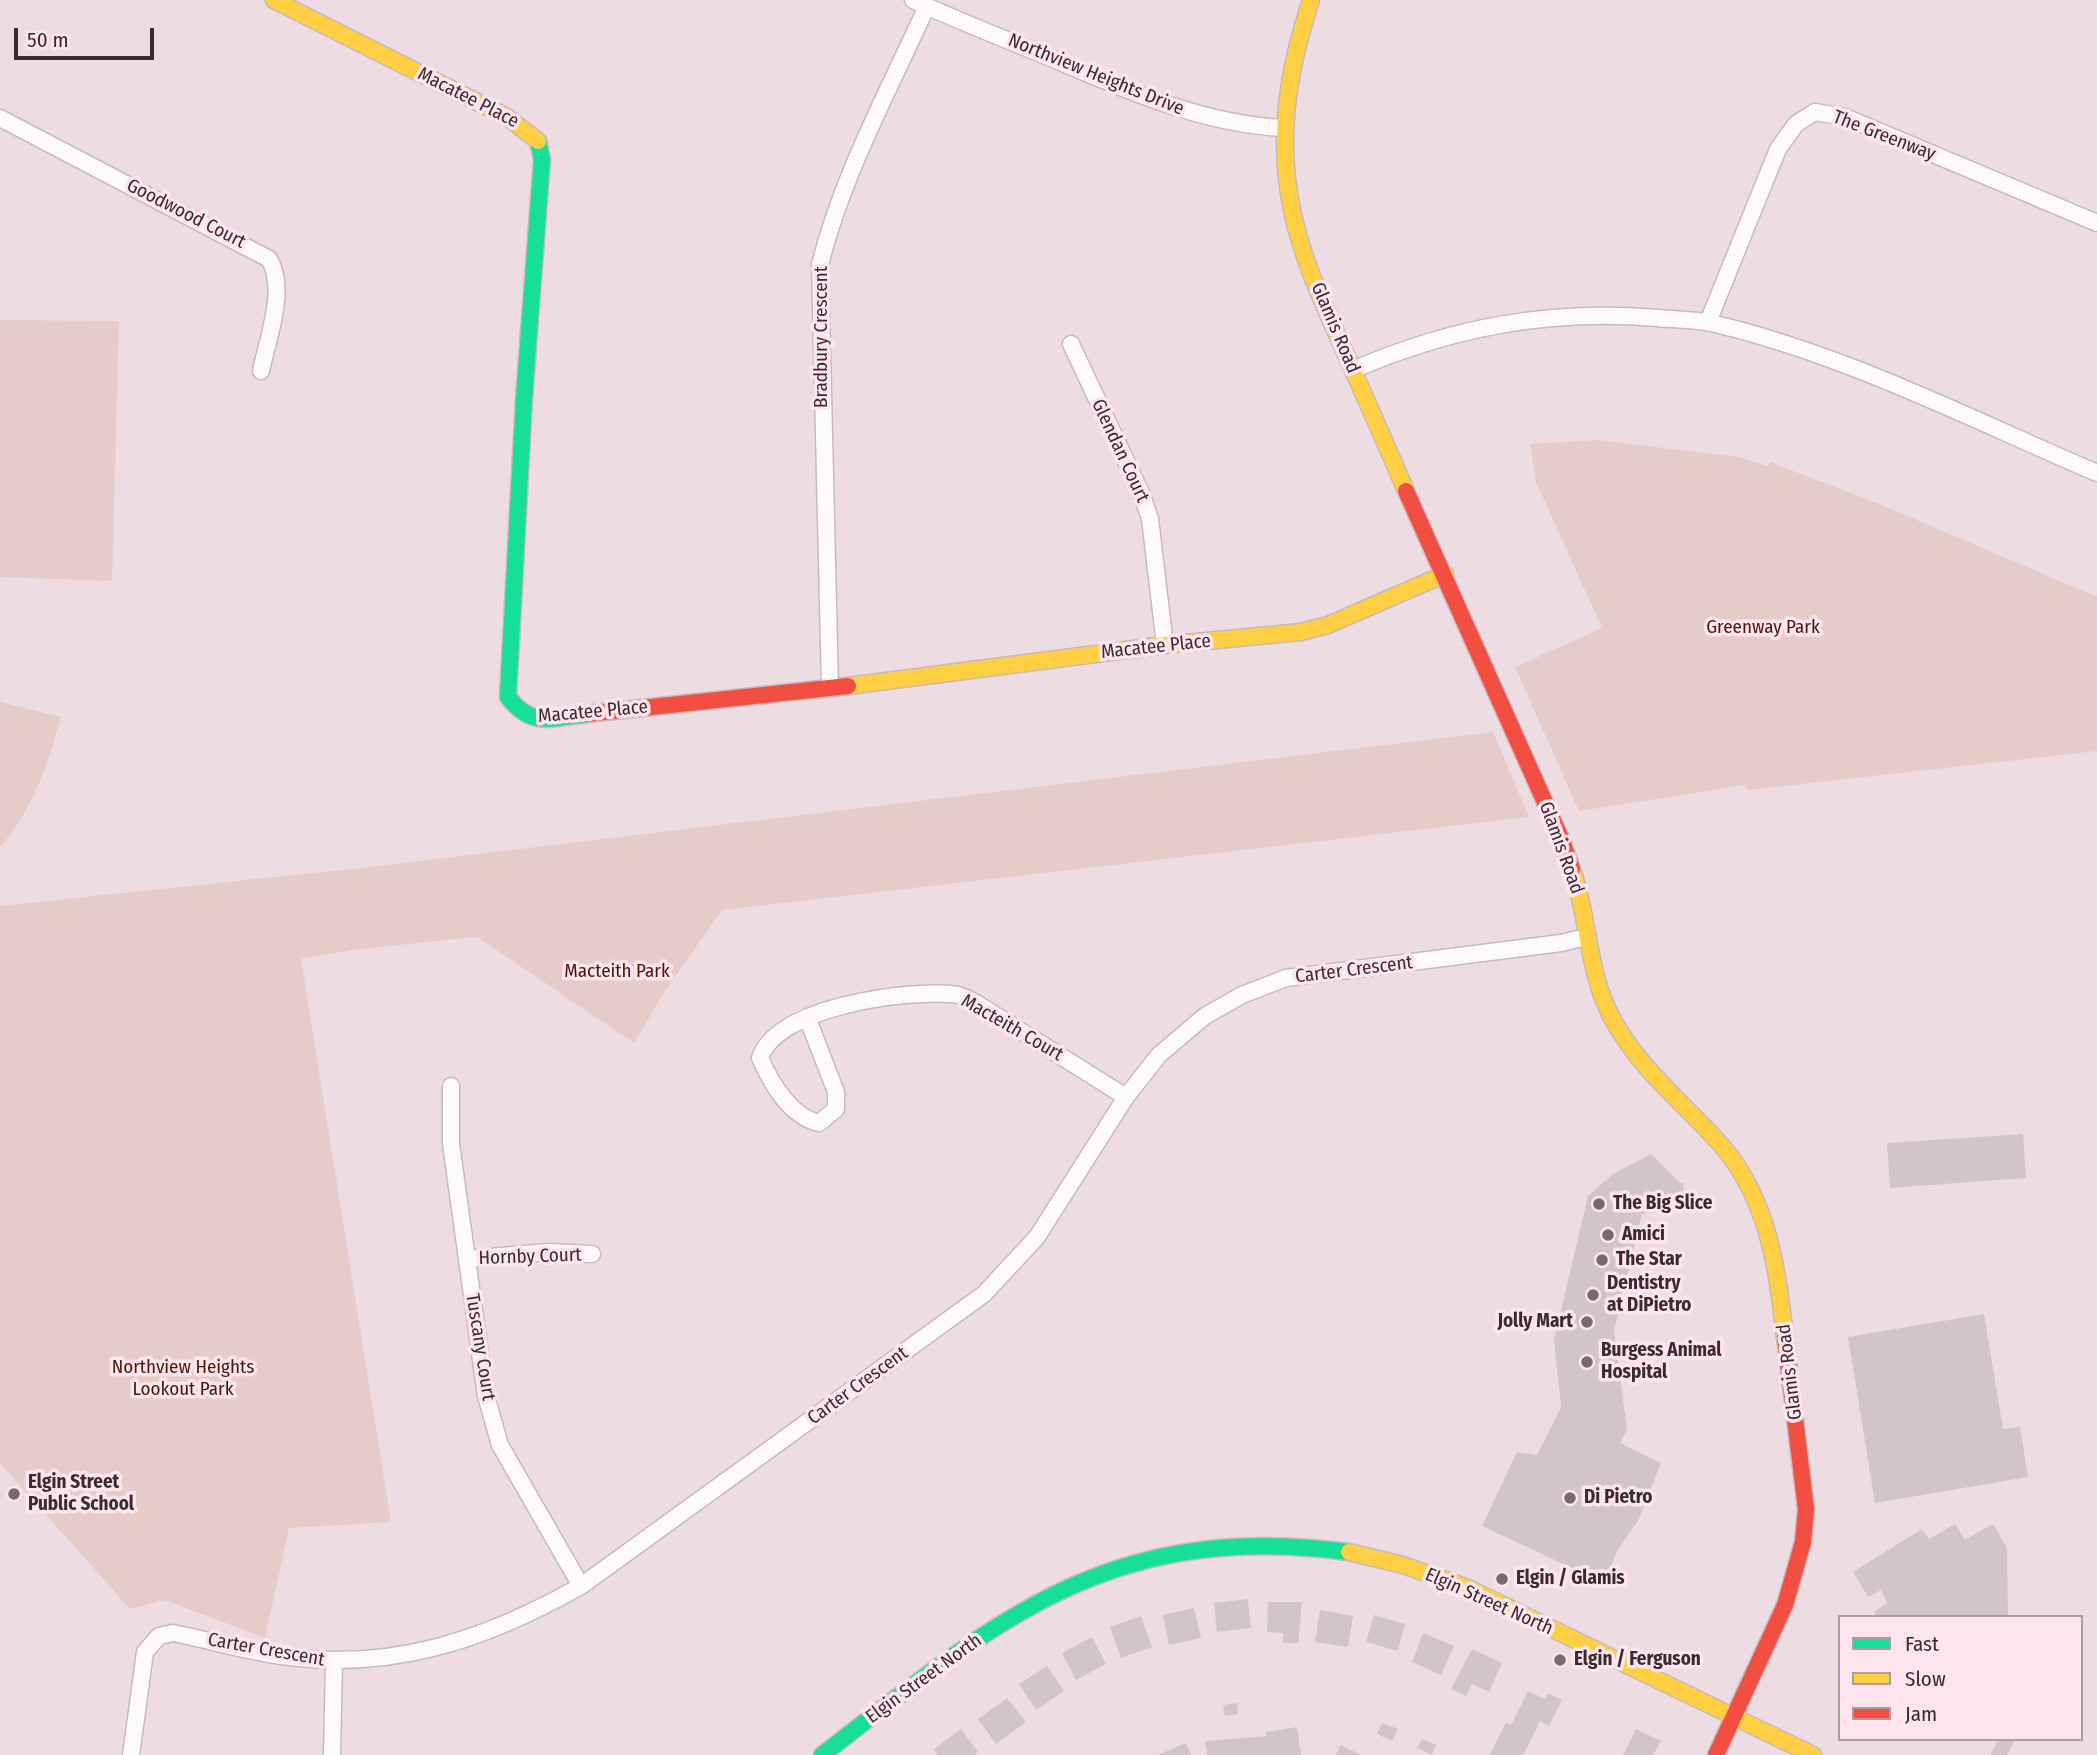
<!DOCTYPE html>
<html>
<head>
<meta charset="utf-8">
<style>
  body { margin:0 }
  #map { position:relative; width:2097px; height:1755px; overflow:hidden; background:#eddde2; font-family:"Fira Sans Condensed",sans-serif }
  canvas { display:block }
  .legend { position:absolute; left:1838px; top:1615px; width:245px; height:126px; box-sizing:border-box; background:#fee5ed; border:2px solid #af9ba1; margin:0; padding:9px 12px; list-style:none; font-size:21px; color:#382c30 }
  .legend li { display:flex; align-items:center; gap:14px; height:35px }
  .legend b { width:35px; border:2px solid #af9ba1 }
  .scale { position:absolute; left:14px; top:28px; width:140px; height:32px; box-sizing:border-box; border:4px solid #382c30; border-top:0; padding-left:9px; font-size:21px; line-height:24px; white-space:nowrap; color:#382c30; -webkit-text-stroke:5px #fee5ed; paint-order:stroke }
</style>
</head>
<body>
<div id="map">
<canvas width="2097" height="1755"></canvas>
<ul class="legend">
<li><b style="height:9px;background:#16e098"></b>Fast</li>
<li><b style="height:9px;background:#ffcf43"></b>Slow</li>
<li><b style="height:9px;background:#f24e42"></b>Jam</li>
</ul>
<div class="scale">50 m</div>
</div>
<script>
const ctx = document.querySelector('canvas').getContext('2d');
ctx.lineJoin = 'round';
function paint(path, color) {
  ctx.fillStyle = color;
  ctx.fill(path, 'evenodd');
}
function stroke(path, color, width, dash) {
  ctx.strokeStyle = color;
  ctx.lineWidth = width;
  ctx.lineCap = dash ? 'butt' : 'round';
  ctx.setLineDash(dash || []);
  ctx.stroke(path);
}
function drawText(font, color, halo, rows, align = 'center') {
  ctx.font = font + ' "Fira Sans Condensed",sans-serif';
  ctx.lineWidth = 7;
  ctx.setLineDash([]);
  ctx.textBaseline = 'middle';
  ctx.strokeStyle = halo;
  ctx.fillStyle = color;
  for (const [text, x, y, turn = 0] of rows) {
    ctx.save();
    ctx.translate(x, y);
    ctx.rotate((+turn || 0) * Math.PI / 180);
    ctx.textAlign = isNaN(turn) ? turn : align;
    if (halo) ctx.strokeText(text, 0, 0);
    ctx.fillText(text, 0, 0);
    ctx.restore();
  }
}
paint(new Path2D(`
  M 0,320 L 119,321 L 112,581 L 0,577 Z
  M 1597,440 L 1738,457 L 1768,466 L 1770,462 L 1879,504 L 2097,597 L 2097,751 L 1747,790 L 1746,785 L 1579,811 L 1515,667 L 1602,628 L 1536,482 L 1530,444 Z
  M 0,702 L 61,717 C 48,764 33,810 0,847 Z
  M 1493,732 L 1529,817 L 722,910 L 663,994 L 634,1043 L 477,937 L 359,949 L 301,959 L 391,1522 L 289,1528 L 265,1638 L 165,1600 L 130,1609 L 0,1463 L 0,906 L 370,867 Z`), '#e6ccc8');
paint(new Path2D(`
  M 2023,1134 L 2026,1178 L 1890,1188 L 1887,1143 Z
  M 1651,1154 L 1680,1183 L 1683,1183 L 1686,1209 L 1642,1214 L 1614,1331 L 1627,1430 L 1620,1443 L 1661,1463 L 1639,1519 L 1617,1551 L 1604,1583 L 1482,1526 L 1517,1452 L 1537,1455 L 1561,1407 L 1554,1340 L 1588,1196 L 1613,1174 Z
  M 1984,1314 L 2003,1429 L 2020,1427 L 2028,1477 L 1875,1503 L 1848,1337 Z
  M 1955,1524 L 1965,1540 L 1993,1524 L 2007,1548 L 2008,1617 L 1877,1617 L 1874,1612 L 1887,1603 L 1881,1590 L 1868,1597 L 1853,1572 L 1922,1529 L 1929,1539 Z
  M 1248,1599 L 1251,1628 L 1217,1632 L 1214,1603 Z
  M 1268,1602 L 1302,1602 L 1298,1643 L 1283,1643 L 1283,1633 L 1267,1632 Z
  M 1194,1608 L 1201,1638 L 1169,1645 L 1163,1615 Z
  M 1320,1610 L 1353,1616 L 1348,1647 L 1315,1642 Z
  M 1374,1615 L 1405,1624 L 1398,1651 L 1366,1642 Z
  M 1141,1616 L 1152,1647 L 1121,1658 L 1110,1627 Z
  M 1423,1633 L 1454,1646 L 1441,1675 L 1412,1662 Z
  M 1092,1637 L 1106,1664 L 1076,1680 L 1062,1653 Z
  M 1472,1649 L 1502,1663 L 1489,1692 L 1472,1684 L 1466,1696 L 1451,1689 Z
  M 1047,1666 L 1064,1691 L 1036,1710 L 1019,1684 Z
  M 1528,1691 L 1545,1699 L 1548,1693 L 1562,1700 L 1549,1726 L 1540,1721 L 1523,1755 L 1490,1755 L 1506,1722 L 1511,1725 Z
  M 1007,1698 L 1026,1722 L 996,1744 L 978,1719 Z
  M 1237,1703 L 1238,1714 L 1225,1716 L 1223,1705 Z
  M 1382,1723 L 1398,1729 L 1392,1741 L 1377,1734 Z
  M 1297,1727 L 1301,1755 L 1207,1755 L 1205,1741 L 1266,1736 L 1266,1732 Z
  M 961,1729 L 978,1752 L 974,1755 L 938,1755 L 934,1749 Z
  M 1636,1729 L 1661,1741 L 1653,1755 L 1623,1755 Z
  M 1422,1739 L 1436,1745 L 1432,1755 L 1417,1748 Z
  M 1998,1739 L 2015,1739 L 2007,1755 L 1991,1755 Z
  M 1186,1743 L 1191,1755 L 1158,1755 Z
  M 1341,1745 L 1361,1755 L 1336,1755 Z`), '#d1c5cb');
const street = new Path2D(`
  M 913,0 C 958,21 1005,39 1051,58 C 1126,90 1202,124 1284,128
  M 0,118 L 269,259 C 287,289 268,337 261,371
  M 1708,322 L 1778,149 L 1796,124 L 1815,112 L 1845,117 L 2097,223
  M 1071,344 L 1142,495 L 1150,519 L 1165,645
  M 1353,370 C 1452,327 1550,309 1658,318 C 1675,320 1694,319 1711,323 C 1842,353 1973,420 2097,473
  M 830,688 L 820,265 C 842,176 889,90 927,6
  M 807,1017 L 836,1092 L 836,1109 L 819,1123 C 790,1116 772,1085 760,1058 C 777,1007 904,990 951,994 C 960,994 968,999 976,1003 L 1126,1097
  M 451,1086 L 451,1144 L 486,1396 L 500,1445 L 581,1586
  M 467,1259 L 547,1252 L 592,1254
  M 131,1755 L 145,1652 L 159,1636 L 173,1633 C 209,1640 245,1651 282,1656 C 392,1672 487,1639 581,1586 L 984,1294 L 1037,1237 L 1126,1097 L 1159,1055 L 1205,1016 L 1242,995 L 1286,978 L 1561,943 L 1586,937
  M 332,1755 L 334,1661`);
const fast = new Path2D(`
  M 538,141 L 542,159 L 524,399 L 508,697 C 532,728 551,718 586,714
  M 822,1755 C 1000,1618 1110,1521 1349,1552`);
const slow = new Path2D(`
  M 274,0 L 507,117 L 538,141
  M 1311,0 C 1292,58 1280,117 1287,178 C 1293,240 1319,294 1344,350 C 1365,397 1386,444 1406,491
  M 848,686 L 1165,645 L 1301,632 L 1328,625 L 1445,574
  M 1572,869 C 1589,917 1587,972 1612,1018 C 1640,1070 1685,1104 1723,1147 C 1769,1202 1777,1268 1785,1337
  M 1349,1552 L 1403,1565 L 1468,1588 L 1813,1755`);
const jam = new Path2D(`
  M 1406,491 L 1560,836 L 1572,869
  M 586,714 L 848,686
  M 1716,1755 L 1785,1605 L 1803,1542 L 1806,1509 L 1785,1337`);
stroke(street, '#c7babe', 19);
stroke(fast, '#c7babe', 19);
stroke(slow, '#c7babe', 19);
stroke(jam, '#c7babe', 19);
stroke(street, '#fcfafb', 16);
stroke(fast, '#16e098', 16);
stroke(slow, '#ffcf43', 16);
stroke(jam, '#f24e42', 16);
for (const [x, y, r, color] of [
  [1599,1204,7,"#776a6e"],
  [1608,1235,7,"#776a6e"],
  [1602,1260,7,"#776a6e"],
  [1593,1295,7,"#776a6e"],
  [1587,1322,7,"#776a6e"],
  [1587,1362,7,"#776a6e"],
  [14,1494,7,"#776a6e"],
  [1570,1498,7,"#776a6e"],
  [1502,1579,7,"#776a6e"],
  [1560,1660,7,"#776a6e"]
]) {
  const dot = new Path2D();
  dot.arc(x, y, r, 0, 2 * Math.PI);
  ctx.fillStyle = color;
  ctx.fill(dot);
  stroke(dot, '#fee5ed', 2.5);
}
drawText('19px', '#382c30', '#fee5ed', [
  ["Northview Heights Drive",1096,75,22],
  ["Macatee Place",468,98,27],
  ["The Greenway",1884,136,21],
  ["Goodwood Court",186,214,27],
  ["Glamis Road",1335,328,67],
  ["Bradbury Crescent",822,337,-90],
  ["Glendan Court",1120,451,65],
  ["Macatee Place",1156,647,-6],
  ["Macatee Place",593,712,-5],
  ["Glamis Road",1561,848,70],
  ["Carter Crescent",1354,970,-7],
  ["Macteith Court",1012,1028,30],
  ["Hornby Court",530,1257,-2],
  ["Tuscany Court",480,1347,81],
  ["Glamis Road",1790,1372,-97],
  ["Carter Crescent",858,1386,-36],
  ["Elgin Street North",1489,1602,24],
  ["Carter Crescent",266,1650,10],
  ["Elgin Street North",924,1679,-36]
]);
drawText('19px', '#461907', '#fee5ed', [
  ["Greenway Park",1763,628],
  ["Macteith Park",617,972],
  ["Northview Heights",183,1368],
  ["Lookout Park",183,1390]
]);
drawText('bold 19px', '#382c30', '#fee5ed', [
  ["The Big Slice",1613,1204],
  ["Amici",1622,1235],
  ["The Star",1616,1260],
  ["Dentistry",1607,1284],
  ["at DiPietro",1607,1306],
  ["Jolly Mart",1573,1322,"right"],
  ["Burgess Animal",1601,1351],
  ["Hospital",1601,1373],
  ["Elgin Street",28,1483],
  ["Public School",28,1505],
  ["Di Pietro",1584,1498],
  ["Elgin / Glamis",1516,1579],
  ["Elgin / Ferguson",1574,1660]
], 'left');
</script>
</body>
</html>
